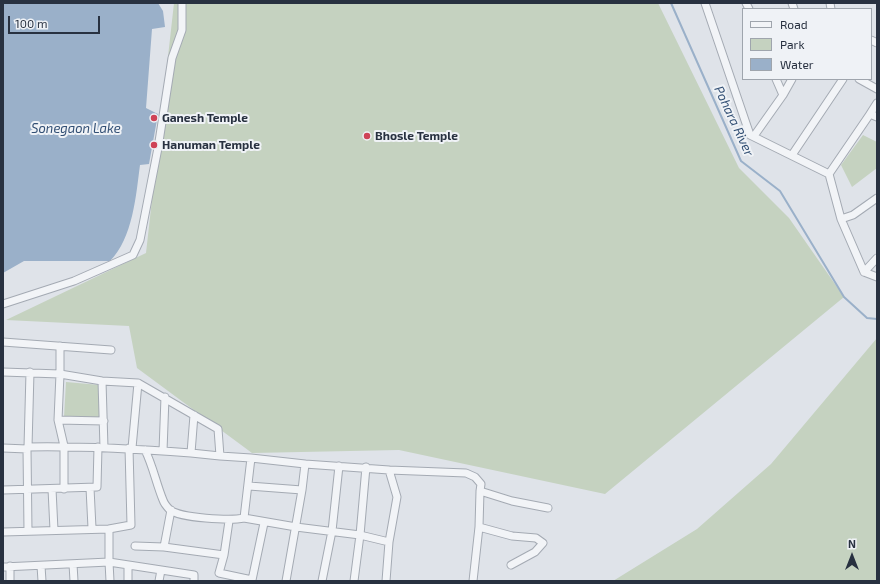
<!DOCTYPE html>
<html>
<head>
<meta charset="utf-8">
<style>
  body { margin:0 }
  #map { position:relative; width:880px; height:584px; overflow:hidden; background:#dfe3e9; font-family:"Exo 2",sans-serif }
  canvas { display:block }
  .frame { position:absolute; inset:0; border:4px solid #283140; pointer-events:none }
  .legend { position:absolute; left:742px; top:8px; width:130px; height:72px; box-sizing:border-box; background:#eff2f6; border:1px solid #9fa5ad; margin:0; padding:5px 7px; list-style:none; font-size:12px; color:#283140 }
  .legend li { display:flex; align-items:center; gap:8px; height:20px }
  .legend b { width:20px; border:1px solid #9fa5ad }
  .north { position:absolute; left:832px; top:536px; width:40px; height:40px; -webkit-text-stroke:3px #eff2f6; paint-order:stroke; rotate:0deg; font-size:11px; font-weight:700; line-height:16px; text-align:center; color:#283140 }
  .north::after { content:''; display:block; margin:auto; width:14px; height:18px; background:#283140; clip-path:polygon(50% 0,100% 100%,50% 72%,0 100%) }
  .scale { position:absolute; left:8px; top:16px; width:92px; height:18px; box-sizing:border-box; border:2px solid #283140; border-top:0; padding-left:5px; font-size:12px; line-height:14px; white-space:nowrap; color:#283140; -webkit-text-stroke:3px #eff2f6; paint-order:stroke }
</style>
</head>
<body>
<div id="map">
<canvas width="880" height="584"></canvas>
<div class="frame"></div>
<ul class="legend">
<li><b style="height:5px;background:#f2f4f7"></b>Road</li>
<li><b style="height:11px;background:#c5d2c0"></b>Park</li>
<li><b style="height:11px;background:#9ab0c9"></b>Water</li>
</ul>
<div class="north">N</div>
<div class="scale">100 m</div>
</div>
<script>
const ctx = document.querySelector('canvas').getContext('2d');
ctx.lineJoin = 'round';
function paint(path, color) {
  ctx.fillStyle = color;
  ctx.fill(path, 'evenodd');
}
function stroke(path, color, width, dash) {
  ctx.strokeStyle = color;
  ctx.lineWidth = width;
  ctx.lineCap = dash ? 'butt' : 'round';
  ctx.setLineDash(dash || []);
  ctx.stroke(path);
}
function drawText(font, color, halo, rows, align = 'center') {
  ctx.font = font + ' "Exo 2",sans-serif';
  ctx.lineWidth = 4;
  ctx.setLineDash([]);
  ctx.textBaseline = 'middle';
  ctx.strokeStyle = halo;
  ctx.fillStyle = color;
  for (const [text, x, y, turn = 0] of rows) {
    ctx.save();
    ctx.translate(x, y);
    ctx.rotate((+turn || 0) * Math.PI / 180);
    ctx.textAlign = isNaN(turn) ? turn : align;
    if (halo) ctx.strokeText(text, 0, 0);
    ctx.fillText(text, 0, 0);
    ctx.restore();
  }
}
paint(new Path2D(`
  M 174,3 L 658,3 L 739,168 L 789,218 L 844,297 L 605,494 L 399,450 L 252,453 L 137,368 L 129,326 L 6,320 L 146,253 Z
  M 863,135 L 877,142 L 877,168 L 852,187 L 841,165 Z
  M 877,338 L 877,581 L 613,581 L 697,529 L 771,464 Z
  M 66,382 L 100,385 L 101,418 L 64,417 Z`), '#c5d2c0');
paint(new Path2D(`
  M 3,3 L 158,3 L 163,11 L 165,27 L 152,29 L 146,108 L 158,114 L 149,164 L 140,165 C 136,195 133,238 110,261 L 24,261 L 3,273 Z`), '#9ab0c9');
stroke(new Path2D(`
  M 671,3 L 741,161 L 780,191 L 844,297 L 867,318 L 877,319`), '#9ab0c9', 2);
const street = new Path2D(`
  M 705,3 L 750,135 L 829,174 L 841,219 L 864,272 L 877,258
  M 746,3 L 749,9
  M 792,3 L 794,9
  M 830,3 L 831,9
  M 871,40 L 877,43
  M 776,79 L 783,95 L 792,79
  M 859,79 L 877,89
  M 877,103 L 870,114 L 877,117
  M 754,136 L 783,95
  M 792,155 L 843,79
  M 829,174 L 870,114
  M 841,219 L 853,215 L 877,198
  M 864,272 L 877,277
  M 3,304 L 74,281 L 133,255 L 140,240 L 158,148 L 172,58 L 182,30 L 182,3
  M 3,342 L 111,350
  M 3,372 L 60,374 L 60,346
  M 102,381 L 104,448
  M 58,420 L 64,446 L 64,489
  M 104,421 L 58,420 L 60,374 L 102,381 L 138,383 L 218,429 L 220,456 L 191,453 L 194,415
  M 28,447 L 30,372
  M 3,448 L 27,449 L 28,447 C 83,446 137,449 191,453
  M 132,448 L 138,383
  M 27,449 L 28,531
  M 145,450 C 153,466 156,483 163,500 C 164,503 168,508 170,510 C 181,518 230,521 244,518 L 251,458 L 305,464 L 389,470 L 397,497 L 389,542
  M 163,451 L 165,397
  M 220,456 L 251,458
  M 389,470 L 466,473 L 475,477 L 481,484 L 480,491
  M 249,486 L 302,490 L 305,464
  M 90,488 L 92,528
  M 52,489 L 54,530
  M 3,490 L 97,487 L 98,447
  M 244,518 L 296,527 L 360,535 L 366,467
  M 479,527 L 512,536 L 536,538 L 543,543 L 535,552 L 511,565
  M 109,529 L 131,525 L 129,448
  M 3,532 L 109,529 L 109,562 L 194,575 L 194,581
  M 135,546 L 164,547 L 224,555 L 219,573 L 252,580 L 264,523
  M 164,547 L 171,510
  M 224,555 L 229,521
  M 73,564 L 74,581
  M 128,565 L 128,581
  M 10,566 L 10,581
  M 41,566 L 42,581
  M 3,567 L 109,562 L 110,581
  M 159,581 L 161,570
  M 286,581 L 302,490
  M 322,581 L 332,531 L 339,466
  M 354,581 L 360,535 L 389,542 L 386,581
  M 473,581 L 479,527 L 480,491 L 512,501 L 548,508`);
stroke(street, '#a4aab3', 9);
stroke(street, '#f2f4f7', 7);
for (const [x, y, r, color] of [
  [154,118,4,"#cf4357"],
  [367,136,4,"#cf4357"],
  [154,145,4,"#cf4357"]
]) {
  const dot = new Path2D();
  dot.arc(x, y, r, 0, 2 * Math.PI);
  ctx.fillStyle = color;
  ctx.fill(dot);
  stroke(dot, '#eff2f6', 1.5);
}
drawText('bold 12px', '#283140', '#eff2f6', [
  ["Ganesh Temple",162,118],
  ["Bhosle Temple",375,136],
  ["Hanuman Temple",162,145]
], 'left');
drawText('italic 13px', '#324f74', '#eff2f6', [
  ["Pohara River",734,121,65],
  ["Sonegaon Lake",76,129]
]);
</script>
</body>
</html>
